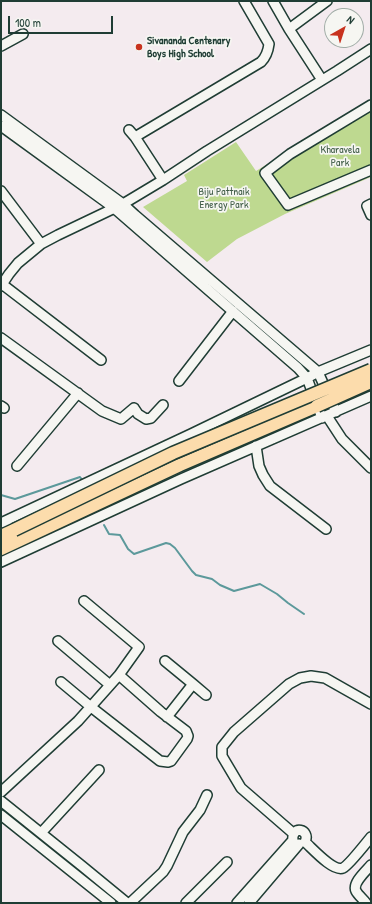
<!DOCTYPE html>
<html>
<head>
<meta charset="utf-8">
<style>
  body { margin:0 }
  #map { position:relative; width:372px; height:904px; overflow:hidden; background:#f4ebef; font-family:"Patrick Hand",sans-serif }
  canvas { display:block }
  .frame { position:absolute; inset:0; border:2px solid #1f3d34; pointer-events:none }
  .north { position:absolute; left:324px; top:8px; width:40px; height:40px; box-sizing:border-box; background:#f6f6f2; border:1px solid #a0aca6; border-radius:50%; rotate:39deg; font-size:11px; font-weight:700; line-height:16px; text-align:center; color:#1f3d34 }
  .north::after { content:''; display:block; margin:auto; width:14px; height:18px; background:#c8321e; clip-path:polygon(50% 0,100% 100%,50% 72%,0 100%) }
  .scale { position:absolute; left:8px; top:16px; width:105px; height:18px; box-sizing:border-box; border:2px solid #1f3d34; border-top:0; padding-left:5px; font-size:12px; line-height:14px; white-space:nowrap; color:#1f3d34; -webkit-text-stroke:3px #f6f6f2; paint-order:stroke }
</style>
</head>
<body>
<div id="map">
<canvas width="372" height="904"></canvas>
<div class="frame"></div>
<div class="north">N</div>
<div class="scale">100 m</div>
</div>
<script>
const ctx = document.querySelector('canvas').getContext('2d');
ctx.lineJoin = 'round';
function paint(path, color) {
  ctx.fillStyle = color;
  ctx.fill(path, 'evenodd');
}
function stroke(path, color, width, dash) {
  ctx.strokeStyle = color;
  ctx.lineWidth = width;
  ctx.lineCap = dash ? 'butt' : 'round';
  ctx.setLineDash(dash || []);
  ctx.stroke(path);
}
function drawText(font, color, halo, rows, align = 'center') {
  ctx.font = font + ' "Patrick Hand",sans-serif';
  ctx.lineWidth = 3.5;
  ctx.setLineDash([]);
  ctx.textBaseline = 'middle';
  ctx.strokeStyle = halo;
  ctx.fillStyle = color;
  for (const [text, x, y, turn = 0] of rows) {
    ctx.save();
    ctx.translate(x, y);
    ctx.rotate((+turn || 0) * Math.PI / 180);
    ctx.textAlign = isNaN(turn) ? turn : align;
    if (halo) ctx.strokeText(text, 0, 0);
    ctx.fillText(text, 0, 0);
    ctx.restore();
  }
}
paint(new Path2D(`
  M 371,100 L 371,177 L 285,214 L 237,239 L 207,262 L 143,207 L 187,181 L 184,175 L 236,142 L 256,171 Z`), '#bed990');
stroke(new Path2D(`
  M 1,495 L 15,499 L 80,477 L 83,481
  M 104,525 L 109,534 L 120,535 L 128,549 L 134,554 L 166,543 L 170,544 L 175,548 L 192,571 L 196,575 L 212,579 L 220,585 L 234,591 L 260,584 L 277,594 L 288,603 L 304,614`), '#5c999b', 2);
const minor = new Path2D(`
  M 273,1 L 289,29 L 322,80
  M 289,29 L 327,1
  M 1,46 L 23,34
  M 371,105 L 290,154 L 265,173 L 288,205 L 371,170
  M 1,115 L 123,204 L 135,215 L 318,372 L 336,412
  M 1,126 L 114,208 L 298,368 L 307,378 L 322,418
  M 129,130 L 135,137 L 163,180
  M 135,137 L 261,62 C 266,57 268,52 269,44 L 244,1
  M 1,191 L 41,244
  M 371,204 L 367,206 L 371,215
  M 2,284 L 101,360
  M 1,286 L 9,274 L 18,263 L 41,244 L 58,235 L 123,204 L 163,180 L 207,151 L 337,71 L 371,49
  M 1,338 L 102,411 L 121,419 L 134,408 L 138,414 L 146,419 L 151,418 L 163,405
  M 179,381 L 233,311
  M 1,406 L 4,408
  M 327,416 L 342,439 L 371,468
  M 256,446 L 259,466 L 263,475 L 270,486 L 326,529
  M 17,466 L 78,393
  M 1,523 L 191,434 L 307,378 L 318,372 L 371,350
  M 1,562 L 181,479 L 371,396
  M 58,641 L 110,685
  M 165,661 L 193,684 L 206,695
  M 61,682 L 91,707 L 160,761 L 168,762 L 171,761 L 187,739 L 188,736 L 186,731 L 161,712 L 119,675 L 139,647 L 84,601
  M 167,717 L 193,684
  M 1,792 L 78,721 L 119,675
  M 1,801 L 82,866 L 127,903
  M 1,815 L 111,903
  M 41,833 L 99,770
  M 294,834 L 241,788 L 222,756 L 222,747 L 234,732 L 289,684 L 300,678 L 311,676 L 325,678 L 371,704
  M 305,842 C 312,848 333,872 343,868 C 349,865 366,843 371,837
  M 130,903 L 163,872 L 167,866 L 183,832 L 200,810 L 207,795
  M 186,903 L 227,862
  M 237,903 L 293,840 C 291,825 311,829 305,842
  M 249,903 L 299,844
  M 366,903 C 363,899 358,895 356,891 C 352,883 366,871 371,865`);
const highway = new Path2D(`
  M 1,536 L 14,530
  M 1,549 L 180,465 L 317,406`);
stroke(minor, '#1f3d34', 12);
stroke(highway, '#1f3d34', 15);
stroke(minor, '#f6f6f2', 9);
stroke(highway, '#fcdcac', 12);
const highwayBridge = new Path2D(`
  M 317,406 L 371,382
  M 14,530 L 173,453 L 371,370`);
stroke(highwayBridge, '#1f3d34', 15, []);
stroke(highwayBridge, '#fcdcac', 12);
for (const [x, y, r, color] of [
  [139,47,4,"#c8321e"]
]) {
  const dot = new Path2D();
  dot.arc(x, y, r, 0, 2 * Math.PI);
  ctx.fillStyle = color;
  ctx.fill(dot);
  stroke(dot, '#f6f6f2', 1.5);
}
drawText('bold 11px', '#1f3d34', '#f6f6f2', [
  ["Sivananda Centenary",147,41],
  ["Boys High School",147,54]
], 'left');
drawText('11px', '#3f5c46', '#f6f6f2', [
  ["Kharavela",340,150],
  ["Park",340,163],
  ["Biju Pattnaik",224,192],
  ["Energy Park",224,205]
]);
</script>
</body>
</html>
